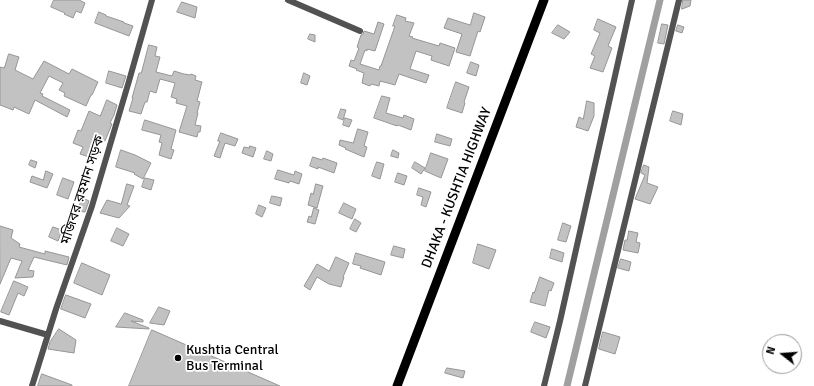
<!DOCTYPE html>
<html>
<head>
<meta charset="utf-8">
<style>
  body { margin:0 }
  #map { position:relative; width:814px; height:386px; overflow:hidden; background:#fff; font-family:Signika,sans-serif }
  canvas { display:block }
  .north { position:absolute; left:762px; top:334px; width:40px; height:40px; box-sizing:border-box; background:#fff; border:1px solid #999; border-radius:50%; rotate:287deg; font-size:11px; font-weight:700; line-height:16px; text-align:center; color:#000 }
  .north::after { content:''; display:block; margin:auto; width:14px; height:18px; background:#000; clip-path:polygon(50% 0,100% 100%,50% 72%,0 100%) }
</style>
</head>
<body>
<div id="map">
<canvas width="814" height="386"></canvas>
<div class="north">N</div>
</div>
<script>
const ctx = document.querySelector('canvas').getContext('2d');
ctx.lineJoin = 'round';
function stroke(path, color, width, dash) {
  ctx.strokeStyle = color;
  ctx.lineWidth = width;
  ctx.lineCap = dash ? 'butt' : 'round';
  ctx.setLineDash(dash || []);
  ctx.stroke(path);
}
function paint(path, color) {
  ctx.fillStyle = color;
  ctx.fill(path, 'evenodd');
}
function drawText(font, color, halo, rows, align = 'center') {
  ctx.font = font + ' Signika,"Noto Sans Bengali",sans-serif';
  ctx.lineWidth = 3.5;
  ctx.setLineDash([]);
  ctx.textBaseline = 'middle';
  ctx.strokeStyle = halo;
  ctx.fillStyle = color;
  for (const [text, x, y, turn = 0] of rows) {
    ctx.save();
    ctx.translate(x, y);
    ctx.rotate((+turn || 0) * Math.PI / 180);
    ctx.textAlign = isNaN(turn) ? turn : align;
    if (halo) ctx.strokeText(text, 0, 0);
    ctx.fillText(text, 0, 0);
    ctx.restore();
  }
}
stroke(new Path2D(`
  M 567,386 L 660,0`), '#a0a0a0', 7);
const building = new Path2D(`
  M 54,0 L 79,0 L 85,3 L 81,13 L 76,11 L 73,18 L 64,14 L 65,13 L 51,7 Z
  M 683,0 L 691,0 L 690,6 L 682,9 Z
  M 182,2 L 197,7 L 195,18 L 177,12 Z
  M 99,12 L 106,15 L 106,16 L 124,22 L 124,23 L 133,26 L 129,36 L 95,23 Z
  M 474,13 L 485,17 L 480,32 L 478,31 L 470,56 L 456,52 L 462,34 L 444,28 L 448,18 L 470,25 Z
  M 397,15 L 406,18 L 405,21 L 414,23 L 409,36 L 413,37 L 412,38 L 439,46 L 440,43 L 455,48 L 449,66 L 431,60 L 432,56 L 416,51 L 410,69 L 429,75 L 426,83 L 399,74 L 395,85 L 380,81 L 379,86 L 371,84 L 370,86 L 362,83 L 364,73 L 356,70 L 357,69 L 349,66 L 351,60 L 354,61 L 359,48 L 357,47 L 361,35 L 363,34 L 364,31 L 374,34 L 378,22 L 384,24 L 375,51 L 367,49 L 367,51 L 365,50 L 360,64 L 379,70 L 380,66 L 381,66 L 395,26 L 393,26 Z
  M 598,19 L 616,27 L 608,46 L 612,48 L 603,72 L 590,68 L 595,56 L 591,54 L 600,33 L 594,30 Z
  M 662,24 L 668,25 L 664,44 L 658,43 Z
  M 558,25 L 570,32 L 564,39 L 552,33 Z
  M 678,25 L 684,27 L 682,33 L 676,31 Z
  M 310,34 L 315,35 L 315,42 L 308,39 Z
  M 149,45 L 157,47 L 155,56 L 160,57 L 156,72 L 172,76 L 174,71 L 184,74 L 190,75 L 191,74 L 196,76 L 195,80 L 202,82 L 197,101 L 200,102 L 197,113 L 198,113 L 195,125 L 201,126 L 200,132 L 198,132 L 197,137 L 179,132 L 187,106 L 176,103 L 177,99 L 171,97 L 175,83 L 160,79 L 156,93 L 150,91 L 147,102 L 145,102 L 141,114 L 129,111 L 133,98 L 132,98 L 139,73 L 141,73 Z
  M 9,54 L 19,57 L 15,70 L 33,79 L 44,61 L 69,74 L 72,69 L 98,82 L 92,95 L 91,95 L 86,106 L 64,96 L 65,93 L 59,90 L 63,83 L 49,76 L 40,93 L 43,94 L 42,96 L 70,110 L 67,117 L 35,100 L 29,114 L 14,107 L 13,110 L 0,105 L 0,67 L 4,68 Z
  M 471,62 L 479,65 L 476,76 L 467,73 Z
  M 109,71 L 126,76 L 122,88 L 106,83 Z
  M 304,73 L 310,76 L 307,85 L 301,83 Z
  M 456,82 L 469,87 L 464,102 L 465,103 L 462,113 L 447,108 Z
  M 382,96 L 390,98 L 386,113 L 403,118 L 404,115 L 414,119 L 411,130 L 398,125 L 397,126 L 374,118 Z
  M 107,100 L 117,105 L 114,115 L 110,123 L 112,124 L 105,141 L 96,138 L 89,157 L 80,154 L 83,147 L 73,143 L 78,130 L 81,131 L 89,111 L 100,116 Z
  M 587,101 L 594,103 L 594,116 L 588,131 L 576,127 L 579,117 L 583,119 Z
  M 341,109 L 346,110 L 343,120 L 338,118 Z
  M 673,111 L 683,114 L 681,125 L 670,121 Z
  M 345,118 L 352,120 L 349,127 L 343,125 Z
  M 145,120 L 176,130 L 171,149 L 174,150 L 171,159 L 159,155 L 162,143 L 159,142 L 161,135 L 142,130 Z
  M 358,129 L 368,132 L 364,146 L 367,147 L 364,157 L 345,149 L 346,148 L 339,145 L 340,140 L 353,143 Z
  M 221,133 L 238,139 L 235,146 L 225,143 L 220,158 L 214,156 L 220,141 L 218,141 Z
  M 437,134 L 452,139 L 450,146 L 435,142 Z
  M 250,146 L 256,148 L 253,157 L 242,153 L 244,147 L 249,148 Z
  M 121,150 L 135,155 L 151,163 L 143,179 L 134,174 L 135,173 L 116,167 Z
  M 393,150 L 399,153 L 398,158 L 391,156 Z
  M 267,151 L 273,154 L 271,161 L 264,159 Z
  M 431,153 L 448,159 L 441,178 L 425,171 Z
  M 313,157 L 322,160 L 323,158 L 337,163 L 334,173 L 318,167 L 318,169 L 310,166 Z
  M 31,160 L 37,162 L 35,168 L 29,165 Z
  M 377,162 L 384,164 L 380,179 L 372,176 Z
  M 415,162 L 425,168 L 421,174 L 412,168 Z
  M 644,165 L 649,167 L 647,183 L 658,187 L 650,204 L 635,199 L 645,175 L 641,173 Z
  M 278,170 L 294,175 L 295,171 L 302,174 L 299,184 L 290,181 L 289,183 L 275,179 Z
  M 46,171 L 53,174 L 47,188 L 30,182 L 32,176 L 43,180 Z
  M 398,173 L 407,176 L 404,185 L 395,182 Z
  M 63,178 L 74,182 L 68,199 L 57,195 Z
  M 145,178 L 154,180 L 151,190 L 142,187 Z
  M 127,184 L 134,186 L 127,205 L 130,206 L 119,218 L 100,213 L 107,200 L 121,204 Z
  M 316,184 L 323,186 L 317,208 L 308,205 L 311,193 L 313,194 Z
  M 419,188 L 431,192 L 426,207 L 421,205 L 423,197 L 417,195 Z
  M 272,196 L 282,198 L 280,206 L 270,203 Z
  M 83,198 L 89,201 L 85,212 L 77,211 Z
  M 344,203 L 356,209 L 352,219 L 339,213 Z
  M 259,205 L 266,208 L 262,217 L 256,214 Z
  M 314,208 L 319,210 L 315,224 L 307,222 L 309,216 L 311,217 Z
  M 355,219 L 361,223 L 356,232 L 350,229 Z
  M 563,223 L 571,226 L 566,242 L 558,240 Z
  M 0,226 L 13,230 L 11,238 L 20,244 L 19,247 L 45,254 L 45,251 L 69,257 L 67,265 L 34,257 L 28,270 L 34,271 L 33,277 L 15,278 L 22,261 L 11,258 L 0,284 Z
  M 53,227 L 62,230 L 58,241 L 49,237 Z
  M 117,228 L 129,234 L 123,246 L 111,241 Z
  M 629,231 L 638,233 L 636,242 L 640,243 L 638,253 L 623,250 L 625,240 L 627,240 Z
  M 478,244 L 496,250 L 489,269 L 473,263 Z
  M 394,246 L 405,249 L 403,258 L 391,255 Z
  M 552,249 L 564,253 L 562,262 L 550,258 Z
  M 356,253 L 385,262 L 381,275 L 360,268 L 361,266 L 353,264 Z
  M 336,257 L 349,263 L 343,277 L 344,277 L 341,287 L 329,284 L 317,277 L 310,290 L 304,286 L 317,264 L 329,271 Z
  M 621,259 L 631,262 L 629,271 L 618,268 Z
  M 82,263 L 110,275 L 102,295 L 74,283 Z
  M 540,277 L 554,283 L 551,291 L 549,290 L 545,306 L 530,302 L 533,292 L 534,293 Z
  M 14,281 L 28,287 L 24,296 L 18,293 L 9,315 L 1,312 Z
  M 66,295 L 91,304 L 85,318 L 61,309 Z
  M 159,307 L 170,311 L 164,325 L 150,323 Z
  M 125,313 L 143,320 L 143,322 L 131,321 L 149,328 L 149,329 L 116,327 Z
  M 535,322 L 550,327 L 546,338 L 531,332 Z
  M 59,329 L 76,340 L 74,353 L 48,349 L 50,342 Z
  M 152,330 L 280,386 L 129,386 Z
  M 603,332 L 620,337 L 615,354 L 599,349 Z
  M 447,368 L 465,371 L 463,378 L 445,373 Z
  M 42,374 L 72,385 L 72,386 L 38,386 Z`);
paint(building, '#c2c2c2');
stroke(building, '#969696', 1);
stroke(new Path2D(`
  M 288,0 L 360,31
  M 0,321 L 48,335
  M 32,386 L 56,309 L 92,206 L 129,81 L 152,0
  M 544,386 L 560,321 L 632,0
  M 585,386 L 679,0`), '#525252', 6);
stroke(new Path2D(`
  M 397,386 L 544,0`), '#000', 9);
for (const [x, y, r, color] of [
  [178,358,4,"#000"]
]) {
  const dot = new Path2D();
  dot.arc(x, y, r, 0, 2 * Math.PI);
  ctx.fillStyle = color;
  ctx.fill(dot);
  stroke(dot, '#fff', 1.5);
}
drawText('14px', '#000', '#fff', [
  ["DHAKA - KUSHTIA HIGHWAY",457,188,-69],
  ["মজিবর রহমান সড়ক",83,190,-72]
]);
drawText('14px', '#000', '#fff', [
  ["Kushtia Central",186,350],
  ["Bus Terminal",186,366]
], 'left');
</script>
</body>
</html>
